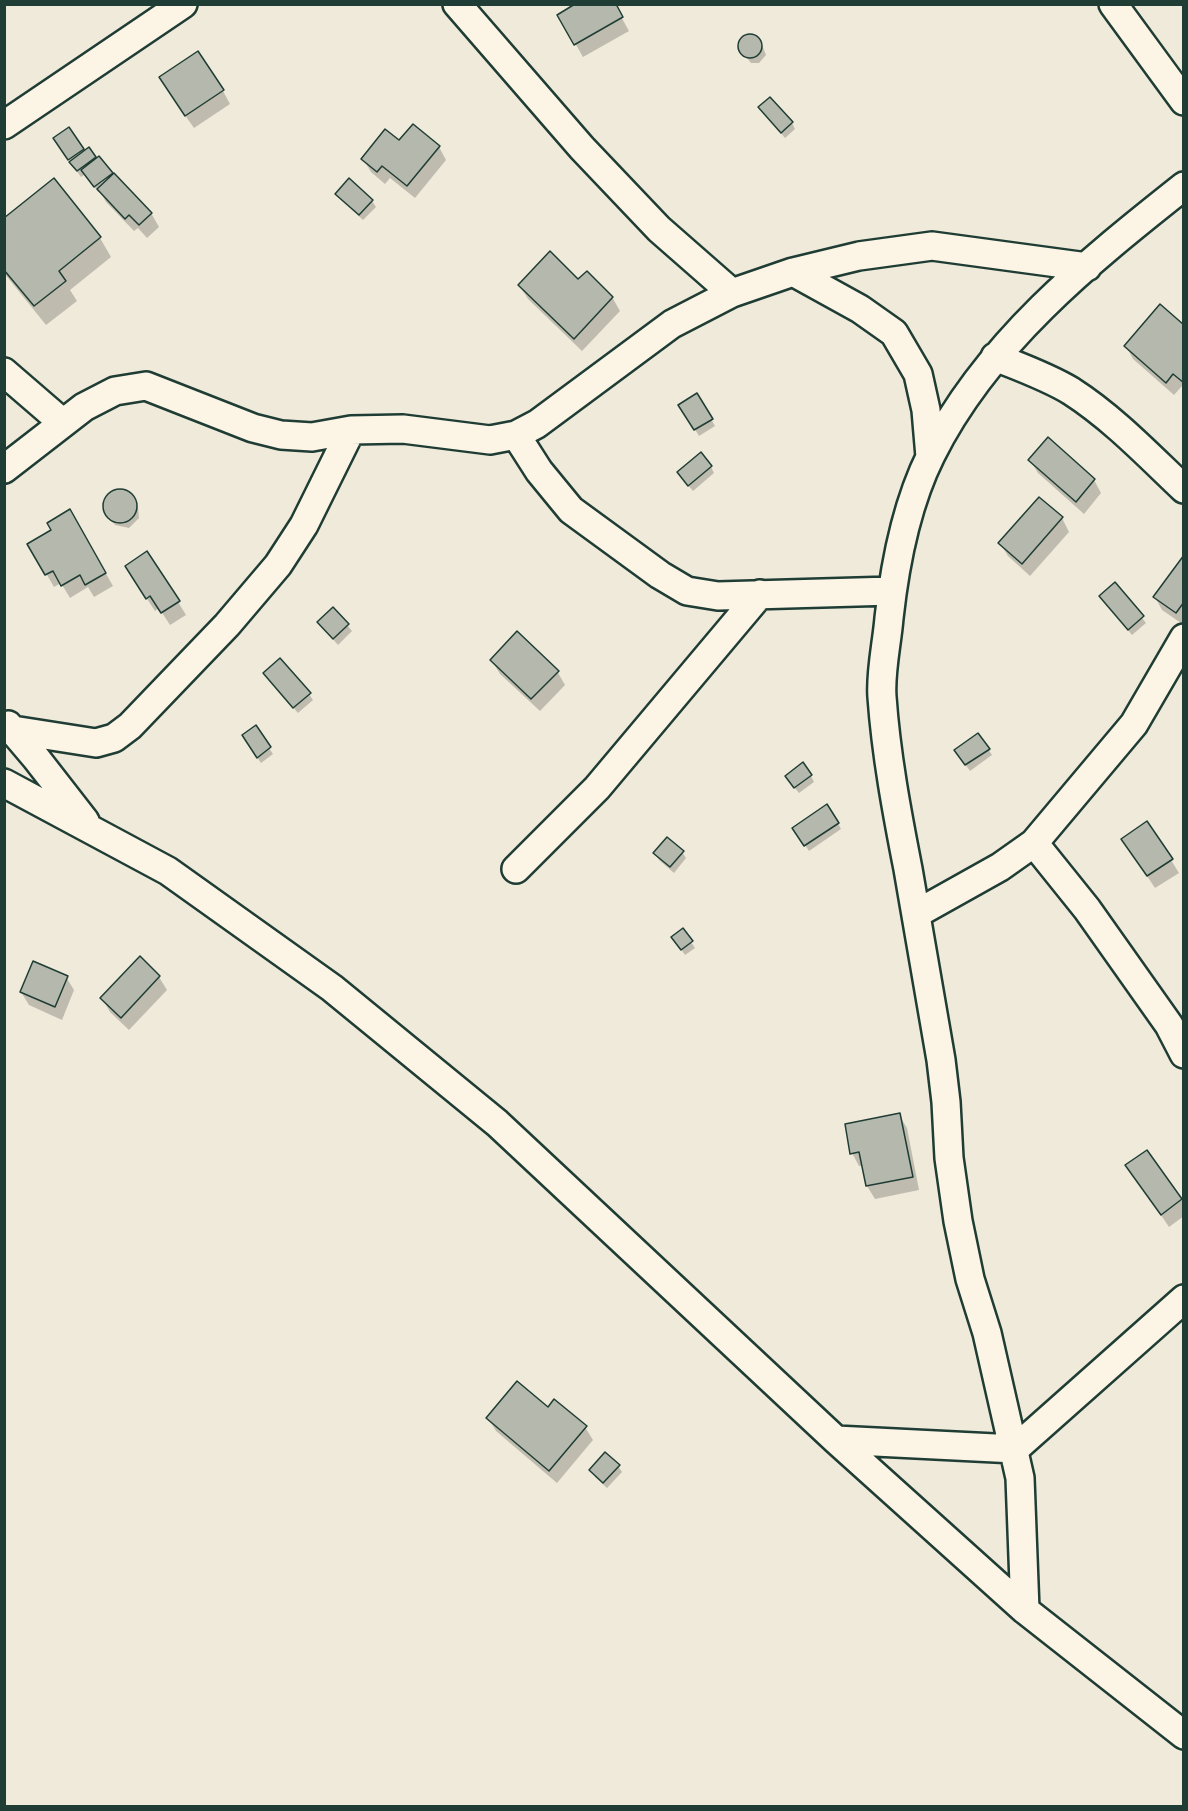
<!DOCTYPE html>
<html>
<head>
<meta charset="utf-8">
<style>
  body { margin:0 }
  #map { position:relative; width:1188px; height:1811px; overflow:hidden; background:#efeada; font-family:Itim,sans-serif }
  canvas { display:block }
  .frame { position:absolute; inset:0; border:6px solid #1f3d34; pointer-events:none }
</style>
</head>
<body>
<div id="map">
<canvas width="1188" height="1811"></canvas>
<div class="frame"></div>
</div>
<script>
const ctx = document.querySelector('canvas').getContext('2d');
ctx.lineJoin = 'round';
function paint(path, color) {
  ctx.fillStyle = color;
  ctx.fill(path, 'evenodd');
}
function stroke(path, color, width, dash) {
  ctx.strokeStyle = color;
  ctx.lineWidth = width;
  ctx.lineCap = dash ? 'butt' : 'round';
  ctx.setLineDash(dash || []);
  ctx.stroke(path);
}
paint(new Path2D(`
  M 614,4 L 629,31 L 583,57 L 559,15 Z
  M 754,35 L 760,40 L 766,55 L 759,63 L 751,63 L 740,49 L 740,42 L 744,36 Z
  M 168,91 L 223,91 L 230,104 L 194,128 Z
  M 760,108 L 792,123 L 795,129 L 785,138 Z
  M 69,129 L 84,152 L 88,149 L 96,160 L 99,158 L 112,176 L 151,213 L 159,227 L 147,238 L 138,228 L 134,231 L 106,202 L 100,191 L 98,192 L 85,174 L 81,177 L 58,145 Z
  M 399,142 L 439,147 L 446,160 L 415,198 L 390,178 L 385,184 L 371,172 L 363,159 Z
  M 337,194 L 372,201 L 376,207 L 363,220 L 341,200 Z
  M 4,220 L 100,238 L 111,257 L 70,290 L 77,301 L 46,325 L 4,273 Z
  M 578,281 L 612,297 L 620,311 L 582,351 L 528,299 L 520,286 Z
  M 1184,327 L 1184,388 L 1182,386 L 1174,395 L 1133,359 L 1126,346 Z
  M 697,395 L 715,426 L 699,436 L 680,405 Z
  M 1030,460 L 1094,480 L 1101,493 L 1084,514 L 1038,473 Z
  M 711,467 L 714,473 L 693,491 L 682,478 Z
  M 118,491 L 128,493 L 138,507 L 139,518 L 129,528 L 115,525 L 105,509 L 109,495 Z
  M 70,511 L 113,586 L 94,597 L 88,587 L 70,598 L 61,583 L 54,587 L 29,544 L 53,531 Z
  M 1062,518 L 1069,532 L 1030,576 L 1008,556 L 1000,543 Z
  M 1184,557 L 1184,625 L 1162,610 L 1155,597 Z
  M 134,579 L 178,602 L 186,615 L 170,625 L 159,608 L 155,611 Z
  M 1115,584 L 1146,623 L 1132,635 L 1105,602 Z
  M 333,609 L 352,631 L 338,645 L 319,623 Z
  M 492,661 L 557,671 L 565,685 L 540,711 L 500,674 Z
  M 268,679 L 309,694 L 313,700 L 298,713 Z
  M 255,727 L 273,754 L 261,763 L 247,742 Z
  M 988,749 L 992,755 L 970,771 L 960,757 Z
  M 811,776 L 814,782 L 799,793 L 790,782 Z
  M 838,823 L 841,829 L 809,851 L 798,834 Z
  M 682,852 L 686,858 L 674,873 L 659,860 L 655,854 Z
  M 1131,852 L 1171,860 L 1179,873 L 1155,888 Z
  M 691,942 L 695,948 L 685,955 L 677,943 Z
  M 66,977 L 74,990 L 62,1020 L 29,1005 L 21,992 Z
  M 159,977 L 167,990 L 129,1030 L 110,1012 L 102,998 Z
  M 899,1115 L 907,1128 L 919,1190 L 875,1199 L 867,1186 L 863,1166 L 859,1166 L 852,1153 Z
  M 1127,1165 L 1181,1199 L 1184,1203 L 1184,1216 L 1169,1227 Z
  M 548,1409 L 585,1427 L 593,1440 L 557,1483 L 496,1431 L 488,1418 Z
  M 618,1466 L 622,1472 L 607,1488 L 595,1477 L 591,1470 Z`), '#0003');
const building = new Path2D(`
  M 575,4 L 616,4 L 623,17 L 574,45 L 557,15 Z
  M738 46a12 12 0 1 1 24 0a12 12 0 1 1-24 0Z
  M 198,51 L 224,90 L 185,116 L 159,77 Z
  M 770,97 L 793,122 L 781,133 L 758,107 Z
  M 413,124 L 440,146 L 407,186 L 382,166 L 377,172 L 361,159 L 385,129 L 399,140 Z
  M 69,127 L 84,149 L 68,160 L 53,138 Z
  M 89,147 L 96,157 L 77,171 L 69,162 Z
  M 99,156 L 113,173 L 94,187 L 81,170 Z
  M 114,173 L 152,213 L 139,225 L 129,215 L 125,219 L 97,189 Z
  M 54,178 L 101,237 L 59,271 L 66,281 L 34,306 L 4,270 L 4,218 Z
  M 349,178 L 373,200 L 359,215 L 335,194 Z
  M 550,251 L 578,279 L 587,271 L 613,297 L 574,339 L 518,285 Z
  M 1160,304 L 1184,325 L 1184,383 L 1173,374 L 1166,383 L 1124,346 Z
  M 697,393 L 713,419 L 694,430 L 678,405 Z
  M 1048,437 L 1095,479 L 1076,502 L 1028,460 Z
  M 701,452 L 712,466 L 688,486 L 677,472 Z
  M103 506a17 17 0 1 1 34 0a17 17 0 1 1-34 0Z
  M 1039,497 L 1063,517 L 1022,564 L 998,543 Z
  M 70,509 L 106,573 L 85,585 L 80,575 L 61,586 L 53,571 L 45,575 L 27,544 L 51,530 L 47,523 Z
  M 147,551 L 180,601 L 161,613 L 150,596 L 146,599 L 125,566 Z
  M 1184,555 L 1184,602 L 1176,613 L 1153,597 Z
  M 1115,582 L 1144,616 L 1128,630 L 1099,596 Z
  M 333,607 L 349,624 L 333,639 L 317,622 Z
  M 517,631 L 559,671 L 531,699 L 490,660 Z
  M 280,658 L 311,693 L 293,708 L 263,673 Z
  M 256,725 L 271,747 L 257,758 L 242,735 Z
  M 978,733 L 990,749 L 965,765 L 954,750 Z
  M 803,762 L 812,775 L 794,788 L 785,776 Z
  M 827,804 L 839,823 L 804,846 L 792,828 Z
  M 1147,821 L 1173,859 L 1147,876 L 1121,839 Z
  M 667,837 L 684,851 L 670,867 L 653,853 Z
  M 683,928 L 693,941 L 681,950 L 671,937 Z
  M 140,956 L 160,976 L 121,1018 L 100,998 Z
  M 33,961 L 68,976 L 55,1007 L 20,992 Z
  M 900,1113 L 913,1177 L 866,1186 L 859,1152 L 850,1154 L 845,1124 Z
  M 1147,1150 L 1182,1199 L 1161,1215 L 1125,1165 Z
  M 517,1381 L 548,1407 L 554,1399 L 587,1426 L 549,1471 L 486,1418 Z
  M 605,1452 L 620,1465 L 603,1483 L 589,1470 Z`);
paint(building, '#b5b9ad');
stroke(building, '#1f3d34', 1.5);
const minor = new Path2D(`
  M 457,4 L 582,148 L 659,229 L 732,293
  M 1113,4 L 1184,101
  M 4,125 L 183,4
  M 793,272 L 860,309 L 894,333 L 918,374 L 926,410 L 930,457
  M 995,357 C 1020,367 1048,377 1071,391 C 1113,418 1148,455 1184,489
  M 4,372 L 63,423
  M 516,435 L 539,471 L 571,510 L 660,575 L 687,591 L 718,596 L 892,591
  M 4,469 L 84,407 L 115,391 L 146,386 L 253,428 L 281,435 L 312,437 L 351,430 L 403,429 L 490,440 L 516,435 L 537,424 L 672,324 L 732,293 L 793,272 L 859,256 L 932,246 L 1087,267
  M 8,725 L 36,758 L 85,821
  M 13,730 L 96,743 L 114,738 L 130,726 L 227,625 L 278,565 L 304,525 L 351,430
  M 4,783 L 168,871 L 332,988 L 497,1123 L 836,1440 L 1025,1610 L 1184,1735
  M 1034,843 L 1087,909 L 1169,1025 L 1184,1054
  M 516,869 L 597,788 L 760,594
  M 916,914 L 1000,867 L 1034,843 L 1134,724 L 1184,638
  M 836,1440 L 1015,1449 L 1184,1299
  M 1025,1610 L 1020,1478 L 987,1333 L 970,1279 L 958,1221 L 949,1158 L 946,1102 L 941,1060 C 930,997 919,933 908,869 C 897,813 886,754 882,697 C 880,673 887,643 889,618 C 895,563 906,505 931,455 C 986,344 1088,262 1184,186`);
stroke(minor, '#1f3d34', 32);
stroke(minor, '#fcf5e5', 27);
</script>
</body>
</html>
